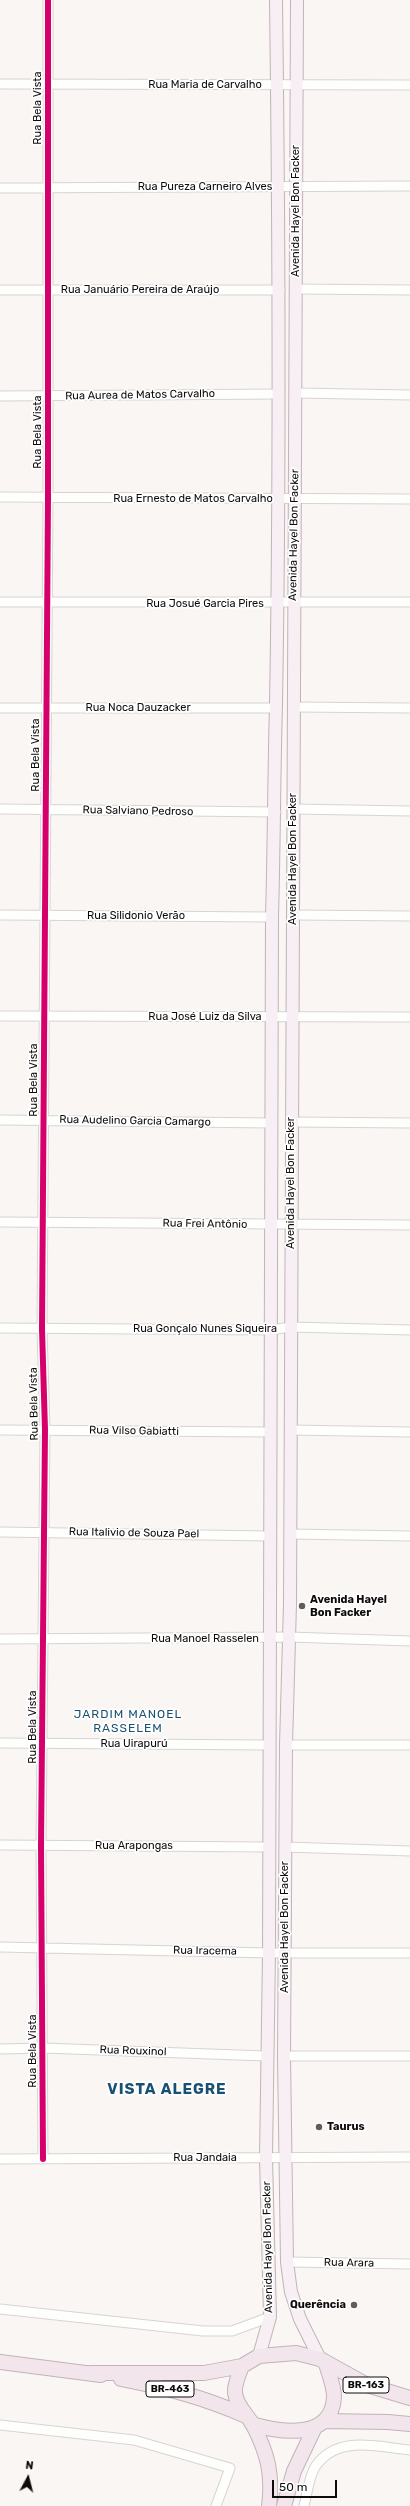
<!DOCTYPE html>
<html>
<head>
<meta charset="utf-8">
<style>
  body { margin:0 }
  #map { position:relative; width:410px; height:2506px; overflow:hidden; background:#faf6f4; font-family:Rubik,sans-serif }
  canvas { display:block }
  .north { position:absolute; left:8px; top:2458px; width:40px; height:40px; -webkit-text-stroke:3px #fff; paint-order:stroke; rotate:7deg; font-size:11px; font-weight:700; line-height:16px; text-align:center; color:#0e0b0a }
  .north::after { content:''; display:block; margin:auto; width:14px; height:18px; background:#0e0b0a; clip-path:polygon(50% 0,100% 100%,50% 72%,0 100%) }
  .scale { position:absolute; left:272px; top:2480px; width:65px; height:18px; box-sizing:border-box; border:2px solid #0e0b0a; border-top:0; padding-left:5px; font-size:12px; line-height:14px; white-space:nowrap; color:#0e0b0a; -webkit-text-stroke:3px #fff; paint-order:stroke }
</style>
</head>
<body>
<div id="map">
<canvas width="410" height="2506"></canvas>
<div class="north">N</div>
<div class="scale">50 m</div>
</div>
<script>
const ctx = document.querySelector('canvas').getContext('2d');
ctx.lineJoin = 'round';
function stroke(path, color, width, dash) {
  ctx.strokeStyle = color;
  ctx.lineWidth = width;
  ctx.lineCap = dash ? 'butt' : 'round';
  ctx.setLineDash(dash || []);
  ctx.stroke(path);
}
function drawText(font, color, halo, rows, align = 'center') {
  ctx.font = font + ' Rubik,sans-serif';
  ctx.lineWidth = 3.5;
  ctx.setLineDash([]);
  ctx.textBaseline = 'middle';
  ctx.strokeStyle = halo;
  ctx.fillStyle = color;
  for (const [text, x, y, turn = 0] of rows) {
    ctx.save();
    ctx.translate(x, y);
    ctx.rotate((+turn || 0) * Math.PI / 180);
    ctx.textAlign = isNaN(turn) ? turn : align;
    if (halo) ctx.strokeText(text, 0, 0);
    ctx.fillText(text, 0, 0);
    ctx.restore();
  }
}
const minor = new Path2D(`
  M 0,84 L 410,85
  M 0,188 L 410,186
  M 296,289 L 410,290
  M 0,290 L 280,290
  M 297,393 L 410,395
  M 0,396 L 279,394
  M 0,497 L 410,499
  M 0,602 L 410,602
  M 293,707 L 410,708
  M 0,708 L 275,708
  M 0,809 L 276,812
  M 293,809 L 410,811
  M 0,915 L 272,917
  M 293,915 L 410,916
  M 0,1016 L 410,1017
  M 0,1120 L 271,1123
  M 292,1122 L 410,1123
  M 0,1222 L 410,1225
  M 0,1328 L 270,1330 L 291,1327 L 410,1330
  M 0,1430 L 269,1432
  M 290,1430 L 410,1432
  M 0,1532 L 269,1536
  M 290,1534 L 410,1536
  M 0,1639 L 289,1637 L 410,1641
  M 0,1743 L 268,1745
  M 286,1745 L 410,1745
  M 0,1845 L 267,1847
  M 285,1847 L 410,1851
  M 0,1947 L 269,1953 L 410,1953
  M 0,2049 L 43,2048 L 266,2056
  M 284,2056 L 410,2056
  M 0,2159 L 410,2157
  M 43,2159 L 41,1845 L 45,1430 L 42,1329 L 48,498 L 48,0
  M 287,2262 L 410,2264
  M 0,2309 L 203,2331 L 232,2331 L 270,2317
  M 0,2425 L 134,2440 L 230,2468 L 216,2506
  M 304,2506 C 307,2494 309,2477 315,2467 C 337,2434 377,2447 410,2450`);
const major = new Path2D(`
  M 297,0 L 290,1604 L 286,1745 L 284,2056 L 287,2262 L 291,2292 L 300,2319 L 320,2359
  M 259,2356 L 270,2317 L 266,2158 L 269,1953 L 272,917 C 274,846 274,775 276,705 C 280,470 279,235 276,0`);
const highway = new Path2D(`
  M 0,2362 L 101,2375
  M 242,2366 C 239,2374 234,2385 235,2393 C 237,2407 247,2414 253,2425 C 268,2454 273,2475 269,2506
  M 91,2373 L 204,2373 L 242,2366 L 259,2356 L 296,2353 L 320,2359 L 367,2385 L 410,2398
  M 121,2379 C 167,2388 203,2397 246,2416
  M 325,2421 L 388,2422 L 410,2424
  M 252,2424 C 281,2433 332,2440 334,2397 C 334,2386 329,2374 326,2364
  M 284,2506 L 294,2471 L 315,2427`);
stroke(minor, '#d7d4d3', 11);
stroke(major, '#c1b3b9', 14);
stroke(highway, '#c1b3b9', 16);
stroke(minor, '#fefefd', 9);
stroke(major, '#f7eff3', 12);
stroke(highway, '#f2e6ec', 14);
stroke(new Path2D(`
  M 43,2159 L 41,1845 L 45,1430 L 42,1329 L 48,498 L 48,0`), '#d6006c', 6);
for (const [x, y, r, color] of [
  [302,1606,4,"#615d5c"],
  [319,2127,4,"#615d5c"],
  [354,2305,4,"#615d5c"]
]) {
  const dot = new Path2D();
  dot.arc(x, y, r, 0, 2 * Math.PI);
  ctx.fillStyle = color;
  ctx.fill(dot);
  stroke(dot, '#fff', 1.5);
}
for (const [x, y, w] of [
  [366,2385,46],
  [170,2389,48]
]) {
  const box = new Path2D();
  box.roundRect(x - w / 2, y - 8, w, 16, 3);
  ctx.fillStyle = '#fff';
  ctx.fill(box);
  stroke(box, '#0e0b0a', 1);
}
drawText('bold 10px', '#0e0b0a', null, [
  ["BR-163",366,2385],
  ["BR-463",170,2389]
]);
drawText('11px', '#0e0b0a', '#fff', [
  ["Rua Maria de Carvalho",205,85],
  ["Rua Bela Vista",38,108,-90],
  ["Rua Pureza Carneiro Alves",205,187],
  ["Avenida Hayel Bon Facker",296,211,-90],
  ["Rua Januário Pereira de Araújo",140,290],
  ["Rua Aurea de Matos Carvalho",140,395,-1],
  ["Rua Bela Vista",38,432,-90],
  ["Rua Ernesto de Matos Carvalho",193,499],
  ["Avenida Hayel Bon Facker",294,535,-89],
  ["Rua Josué Garcia Pires",205,604],
  ["Rua Noca Dauzacker",138,708],
  ["Rua Bela Vista",36,755,-90],
  ["Rua Salviano Pedroso",138,811,1],
  ["Avenida Hayel Bon Facker",293,859,-90],
  ["Rua Silidonio Verão",136,916],
  ["Rua José Luiz da Silva",205,1017],
  ["Rua Bela Vista",34,1080,-90],
  ["Rua Audelino Garcia Camargo",135,1121,1],
  ["Avenida Hayel Bon Facker",291,1183,-90],
  ["Rua Frei Antônio",205,1224,1],
  ["Rua Gonçalo Nunes Siqueira",205,1329],
  ["Rua Bela Vista",34,1404,-91],
  ["Rua Vilso Gabiatti",134,1431,1],
  ["Rua Italivio de Souza Pael",134,1533,1],
  ["Rua Manoel Rasselen",205,1639],
  ["Rua Bela Vista",33,1727,-90],
  ["Rua Uirapurú",134,1744],
  ["Rua Arapongas",134,1846],
  ["Avenida Hayel Bon Facker",285,1927,-90],
  ["Rua Iracema",205,1951,1],
  ["Rua Bela Vista",33,2051,-90],
  ["Rua Rouxinol",133,2051,2],
  ["Rua Jandaia",205,2158],
  ["Avenida Hayel Bon Facker",268,2247,-91],
  ["Rua Arara",349,2263,1]
]);
drawText('bold 11px', '#0e0b0a', '#fff', [
  ["Avenida Hayel",310,1600],
  ["Bon Facker",310,1613],
  ["Taurus",327,2127],
  ["Querência",346,2305,"right"]
], 'left');
ctx.letterSpacing = '1px';
drawText('12px', '#1a5173', '#fff', [
  ["JARDIM MANOEL",128,1715],
  ["RASSELEM",128,1729]
]);
ctx.letterSpacing = '0px';
ctx.letterSpacing = '1px';
drawText('bold 15px', '#1a5173', '#fff', [
  ["VISTA ALEGRE",167,2090]
]);
ctx.letterSpacing = '0px';
</script>
</body>
</html>
